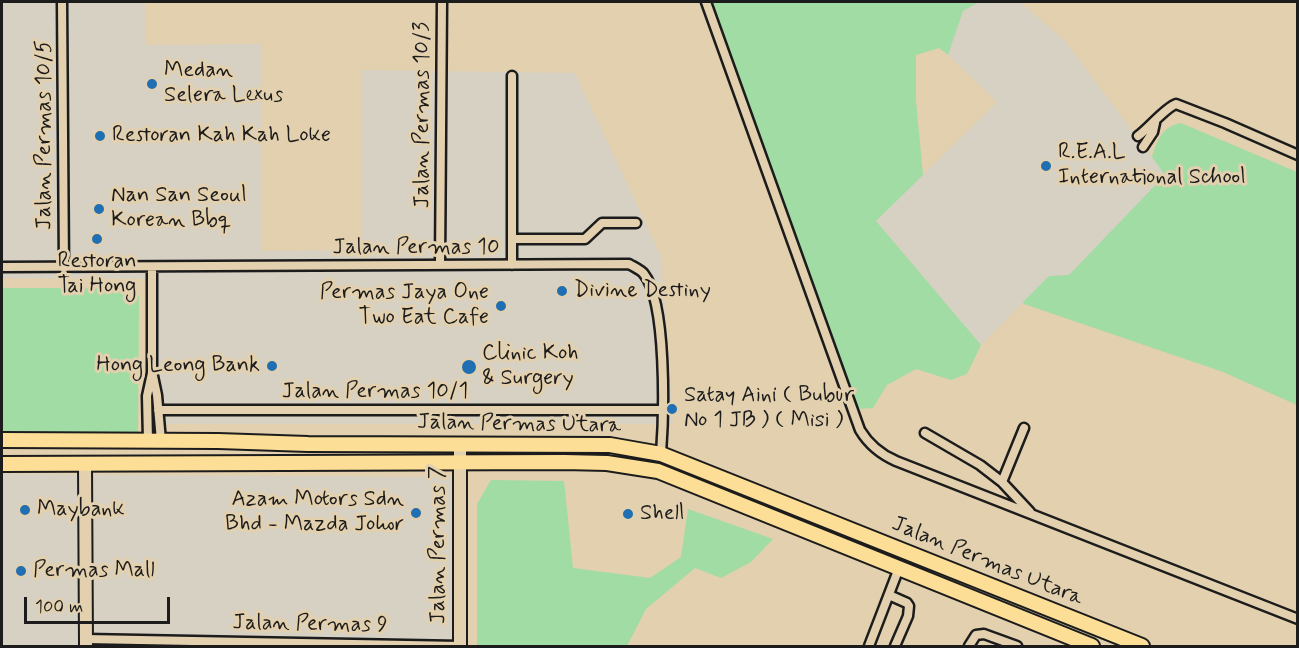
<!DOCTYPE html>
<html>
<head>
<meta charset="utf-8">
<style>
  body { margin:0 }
  #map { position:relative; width:1299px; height:648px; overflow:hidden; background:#e2d0ae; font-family:Mynerve,sans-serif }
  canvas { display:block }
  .frame { position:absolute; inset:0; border:3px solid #1c1c1c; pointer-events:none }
  .scale { position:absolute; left:24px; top:597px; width:146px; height:27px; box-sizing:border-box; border:3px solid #1c1c1c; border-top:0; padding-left:8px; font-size:18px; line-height:21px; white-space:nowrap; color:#1c1c1c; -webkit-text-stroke:4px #e2d0ae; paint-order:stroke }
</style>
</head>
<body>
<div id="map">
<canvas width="1299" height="648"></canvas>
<div class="frame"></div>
<div class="scale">100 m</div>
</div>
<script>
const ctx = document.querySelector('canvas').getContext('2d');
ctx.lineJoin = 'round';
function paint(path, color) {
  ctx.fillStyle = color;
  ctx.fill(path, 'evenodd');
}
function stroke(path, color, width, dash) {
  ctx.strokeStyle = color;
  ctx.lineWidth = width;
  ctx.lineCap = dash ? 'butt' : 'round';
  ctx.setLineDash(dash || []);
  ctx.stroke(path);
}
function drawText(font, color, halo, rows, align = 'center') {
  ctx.font = font + ' Mynerve,sans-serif';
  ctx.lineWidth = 6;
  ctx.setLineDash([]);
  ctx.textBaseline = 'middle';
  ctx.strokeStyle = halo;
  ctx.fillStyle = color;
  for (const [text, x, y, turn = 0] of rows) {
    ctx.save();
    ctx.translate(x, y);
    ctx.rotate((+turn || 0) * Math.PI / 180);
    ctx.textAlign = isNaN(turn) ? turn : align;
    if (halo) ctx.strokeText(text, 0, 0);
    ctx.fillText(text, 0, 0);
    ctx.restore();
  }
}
paint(new Path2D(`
  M 2,2 L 146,2 L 146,45 L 262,44 L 261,251 L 361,250 L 362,70 L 575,73 L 661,256 L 673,424 L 144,424 L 147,279 L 2,278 Z
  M 979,2 L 1020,2 L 1064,40 L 1166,175 L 1069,275 L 1049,276 L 981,345 L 876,221 L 997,102 L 948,55 L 963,11 Z
  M 2,474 L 451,477 L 452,646 L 2,646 Z`), '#d7d1c4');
paint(new Path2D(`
  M 710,2 L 979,2 L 963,11 L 948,55 L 939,48 L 916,55 L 916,101 L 923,175 L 876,221 L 981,345 L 967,374 L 951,380 L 916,369 L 887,385 L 873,408 L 857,409 Z
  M 1181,123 L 1297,172 L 1297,405 L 1223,372 L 1024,304 L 1023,302 L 1049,276 L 1069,275 L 1165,175 L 1152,157 C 1157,140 1163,126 1181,123 Z
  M 4,288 L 132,288 L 139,296 L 138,434 L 2,437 L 2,290 Z
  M 491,480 L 564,481 L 573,568 L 650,578 L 681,557 L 688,509 L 773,539 L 751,562 L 721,578 L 695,568 L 646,609 L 627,646 L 477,646 L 477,504 Z`), '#a0dca3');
const street = new Path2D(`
  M 62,2 L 64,268
  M 706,2 L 860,430 C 869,445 880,454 896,461 L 1298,619
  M 512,76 L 512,265
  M 1138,136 C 1149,128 1165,108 1176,104 L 1225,123 L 1298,155
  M 1143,147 L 1153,132 L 1155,123
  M 512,239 L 585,239 L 602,223 L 636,223
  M 440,265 L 442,2
  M 2,267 L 629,264 C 634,267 641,270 644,274 C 667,303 664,415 661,454
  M 153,376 L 157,395 L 161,441
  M 158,410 L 664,410
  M 925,433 L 980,465 L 1002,482 L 1030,512
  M 148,440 L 147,396 L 152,373 L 152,267
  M 1002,482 L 1024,428
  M 889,595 L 907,603 L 909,606 L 908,616 L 895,646
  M 86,639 L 460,646
  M 869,646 L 899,568
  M 969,646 L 976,635 L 984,634 L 1017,646`);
const secondary = new Path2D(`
  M 460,444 L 460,646
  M 85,465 L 86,646`);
const primary = new Path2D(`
  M 2,440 L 218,441 L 308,444 L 610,445 L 661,454 L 1142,646
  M 2,464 L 564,462 L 607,463 L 658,471 L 1092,646`);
stroke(street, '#1c1c1c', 13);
stroke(secondary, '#1c1c1c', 16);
stroke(primary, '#1c1c1c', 18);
stroke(street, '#e2d0ae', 8);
stroke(secondary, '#e2d0ae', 12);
stroke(primary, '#fcde96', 14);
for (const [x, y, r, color] of [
  [152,84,6,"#1f6fb2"],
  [100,136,6,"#1f6fb2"],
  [1046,166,6,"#1f6fb2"],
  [99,209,6,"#1f6fb2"],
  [97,239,6,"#1f6fb2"],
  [562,291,6,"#1f6fb2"],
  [501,306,6,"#1f6fb2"],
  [272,366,6,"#1f6fb2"],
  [469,367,8,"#1f6fb2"],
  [672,409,6,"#1f6fb2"],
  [25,510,6,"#1f6fb2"],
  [416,513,6,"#1f6fb2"],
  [628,514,6,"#1f6fb2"],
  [21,571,6,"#1f6fb2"]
]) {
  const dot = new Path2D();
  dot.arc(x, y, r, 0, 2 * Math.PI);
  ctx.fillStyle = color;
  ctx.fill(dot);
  stroke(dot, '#e2d0ae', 2);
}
drawText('22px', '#1c1c1c', '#e2d0ae', [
  ["Medan",164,71],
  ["Selera Lexus",164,96],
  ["Restoran Kah Kah Loke",112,136],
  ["R.E.A.L",1058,153],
  ["International School",1058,178],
  ["Nan San Seoul",111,196],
  ["Korean Bbq",111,221],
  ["Restoran",97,262,"center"],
  ["Tai Hong",97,287,"center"],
  ["Divine Destiny",574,291],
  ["Permas Jaya One",489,293,"right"],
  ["Two Eat Cafe",489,318,"right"],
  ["Clinic Koh",482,354],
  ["& Surgery",482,379],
  ["Hong Leong Bank",260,366,"right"],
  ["Satay Aini ( Bubur",684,396],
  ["No 1 JB ) ( Misi )",684,421],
  ["Azam Motors Sdn",404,500,"right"],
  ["Bhd - Mazda Johor",404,525,"right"],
  ["Maybank",37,510],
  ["Shell",640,514],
  ["Permas Mall",33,571]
], 'left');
drawText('22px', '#1c1c1c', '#e2d0ae', [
  ["Jalan Permas 10/3",423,115,-90],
  ["Jalan Permas 10/5",45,135,-90],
  ["Jalan Permas 10",416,248],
  ["Jalan Permas 10/1",375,392],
  ["Jalan Permas Utara",519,425,1],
  ["Jalan Permas 7",439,545,-90],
  ["Jalan Permas Utara",987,562,22],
  ["Jalan Permas 9",310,625,1]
]);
</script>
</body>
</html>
